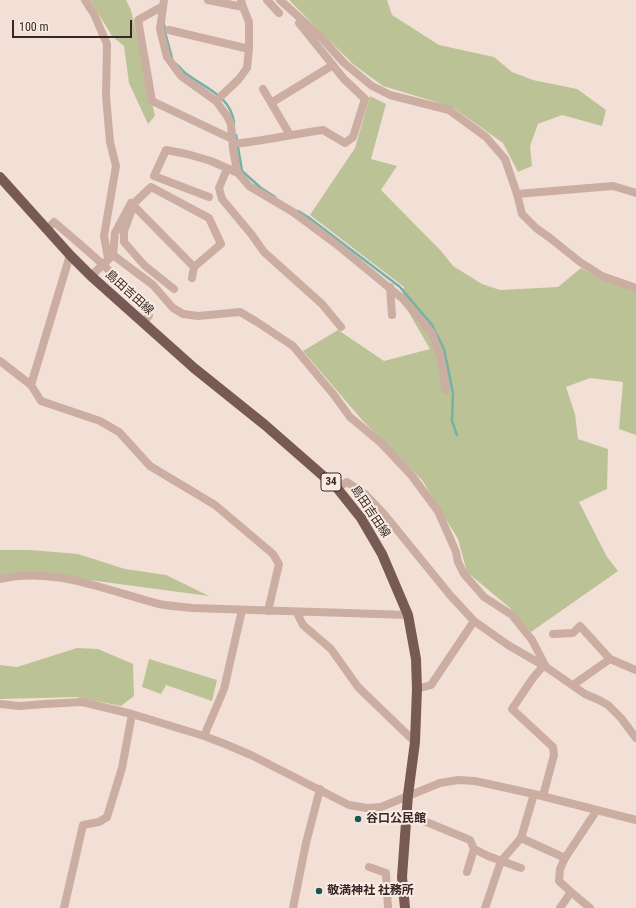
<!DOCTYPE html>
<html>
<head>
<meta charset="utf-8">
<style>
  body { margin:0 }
  #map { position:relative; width:636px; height:908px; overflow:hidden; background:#f2e0d6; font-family:"Roboto Condensed",sans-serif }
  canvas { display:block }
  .scale { position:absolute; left:12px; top:20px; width:120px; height:18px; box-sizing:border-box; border:2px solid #352725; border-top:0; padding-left:5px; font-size:12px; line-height:14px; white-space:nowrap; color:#352725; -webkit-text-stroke:3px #faebe2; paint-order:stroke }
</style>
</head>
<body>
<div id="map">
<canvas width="636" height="908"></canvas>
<div class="scale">100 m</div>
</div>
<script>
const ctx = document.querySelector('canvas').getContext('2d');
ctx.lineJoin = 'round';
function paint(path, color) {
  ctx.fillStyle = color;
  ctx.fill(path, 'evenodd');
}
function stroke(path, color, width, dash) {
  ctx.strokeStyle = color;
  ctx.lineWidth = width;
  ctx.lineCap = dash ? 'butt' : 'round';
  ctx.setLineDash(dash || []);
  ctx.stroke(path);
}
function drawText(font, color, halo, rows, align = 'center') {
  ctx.font = font + ' "Roboto Condensed","Noto Sans JP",sans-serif';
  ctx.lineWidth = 4;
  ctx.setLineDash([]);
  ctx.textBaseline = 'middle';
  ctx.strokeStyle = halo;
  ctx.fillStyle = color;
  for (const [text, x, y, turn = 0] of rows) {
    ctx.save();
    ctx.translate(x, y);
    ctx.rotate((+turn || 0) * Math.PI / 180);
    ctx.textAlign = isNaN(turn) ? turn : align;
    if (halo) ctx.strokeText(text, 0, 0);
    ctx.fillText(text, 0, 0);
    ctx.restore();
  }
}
paint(new Path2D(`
  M 90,0 L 126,0 L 131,10 L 155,116 L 148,124 L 129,83 L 124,46 L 112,36 Z
  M 289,0 L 387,0 L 392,15 L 439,45 L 494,57 L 512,72 L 533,80 L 577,89 L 606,110 L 602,126 L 562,115 L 538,124 L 530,146 L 532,166 L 518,172 L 503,143 L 455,109 L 436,102 L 383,86 L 353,64 Z
  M 370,96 L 386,104 L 371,159 L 397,166 L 381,190 L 442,252 L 453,266 L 482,284 L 500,290 L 558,287 L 581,268 L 600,278 L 636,292 L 636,435 L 619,429 L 623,382 L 590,378 L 566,387 L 575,414 L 578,439 L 608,449 L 607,489 L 579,502 L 607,557 L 618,571 L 531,632 L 510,608 L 467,572 L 458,539 L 422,480 L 363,421 L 303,351 L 338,330 L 384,361 L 430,349 L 401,299 L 404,287 L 310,215 L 355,148 Z
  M 0,550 L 30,550 L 78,554 L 125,569 L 166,575 L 209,596 L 29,572 L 0,575 Z
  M 77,648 L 98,649 L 133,664 L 134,696 L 121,706 L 76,697 L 0,699 L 0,665 L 17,667 Z
  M 149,659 L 217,680 L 212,701 L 166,685 L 161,694 L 142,687 Z`), '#bbc295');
stroke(new Path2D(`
  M 164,24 L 166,36 L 172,58
  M 176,64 C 180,67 183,72 188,75 C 207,89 230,96 234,122
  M 236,135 L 242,171 L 261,188 L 275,197
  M 298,211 L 308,217 L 400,287 L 432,325 L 444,349 L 453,393 L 452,421 L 457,435`), '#73b1a9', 2.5);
stroke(new Path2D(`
  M 85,0 L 94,14 L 107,44 L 106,96 L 110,142 L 116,166 L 104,236 L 108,258
  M 164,0 L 160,29 L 167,57 L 181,76 L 216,101 L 239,79 L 247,68 L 249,49
  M 208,0 L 243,7 L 241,0
  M 267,0 L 279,13
  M 280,0 L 320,36 L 344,63 L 372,86 L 390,95 L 449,110 L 486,137 L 505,159 L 517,194 L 522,214 L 536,228 L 550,238 L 580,262 L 602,276 L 636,288
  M 163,6 L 138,20 L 152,101 L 232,139
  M 169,30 L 249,49 L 249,22 L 243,7
  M 263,89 L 290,135
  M 271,103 L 333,65
  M 233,144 C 263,141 293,134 323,130 L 345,143 L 353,137 L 365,99 L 344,79 L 299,23
  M 227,169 L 219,188 L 222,199 L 252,235 L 264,252 L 322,304 L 341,327
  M 238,173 L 249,186 L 293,212 L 336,244 L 403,299 L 432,333 L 441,359 L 446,390
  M 517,194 L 613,186 L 636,193
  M 209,197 L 154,176 L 166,150 L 187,154 L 211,161 L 238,173 L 237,171 L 233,149 L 231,124 L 227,116 L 216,101
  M 130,207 L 151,187 L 209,218 L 221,244 L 194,267
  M 130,207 L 136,208 L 192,265 L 194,267 L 192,278
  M 131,212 L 124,231 L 124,242 L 144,265 L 174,289
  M 47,229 L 54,222 C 88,251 122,279 149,315 L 144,324
  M 113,255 L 153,285 L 173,308 L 183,314 L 198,316 L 240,312 L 257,322 L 293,346 L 334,395 L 350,417 L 381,443 L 412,476 L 438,511 L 456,552 L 458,562 L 464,574 L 484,597 L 512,615 L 532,640 L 546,667
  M 91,276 L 113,255 L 115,233 L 131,203
  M 390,287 L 392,315
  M 0,361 L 31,385 L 41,401 L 100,421 L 119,432 L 150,466 L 215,505 L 273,554 L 279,564 L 268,611
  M 31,385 L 70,255
  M 337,488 L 347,482 L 365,494 L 384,514 L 450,595 L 474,621 L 508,645 L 546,667 L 585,694 L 599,700 L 608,705 L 621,718 L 636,738
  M 0,579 C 54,566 108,591 159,604 C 170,606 182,607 193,608 L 408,615
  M 297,613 L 303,625 L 331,649 L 358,687 L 415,742
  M 553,634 L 573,633 L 580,626 L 610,659
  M 573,685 L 610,659 L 636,670
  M 417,689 L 431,685 L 474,621
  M 0,704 L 19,706 L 45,704 L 82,702 L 132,714 L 204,736 L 225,744 L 251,755 L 349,805 L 367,808 L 381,807 L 440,783 L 458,780 L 475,781 L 534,794 L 636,820
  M 204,736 L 224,689 L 242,610
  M 543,796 L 554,755 L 553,747 L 512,709 L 533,678 L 544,665
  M 407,814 L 470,840 L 474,849 L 467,872
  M 521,838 L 565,858 L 597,810
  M 474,849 L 488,856 L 521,868
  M 369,867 L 386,873 L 388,908
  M 571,892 L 590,908
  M 64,908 L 83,825 L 99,822 L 107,817 L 122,768 L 132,714
  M 293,908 L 306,843 L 320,789
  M 485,908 L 501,861 L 521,838 L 534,794
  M 560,908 L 571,892 L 559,881 L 560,869 L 565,858`), '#cbada1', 8);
stroke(new Path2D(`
  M 0,177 L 70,255 L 91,276 L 194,368 L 265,425 L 337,488 L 361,518 L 382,554 L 408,615 L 416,659 L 417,689 L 415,742 L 408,795 L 402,877 L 405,908`), '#785a54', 10);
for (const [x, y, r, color] of [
  [358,819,4,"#185851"],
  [319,891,4,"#185851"]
]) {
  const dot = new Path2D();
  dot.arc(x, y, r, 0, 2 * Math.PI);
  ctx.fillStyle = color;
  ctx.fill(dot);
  stroke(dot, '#faebe2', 1.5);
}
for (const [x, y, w] of [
  [331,482,20]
]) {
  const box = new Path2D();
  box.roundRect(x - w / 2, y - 9, w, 18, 3);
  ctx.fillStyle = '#faebe2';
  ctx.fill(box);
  stroke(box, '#352725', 1);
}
drawText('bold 11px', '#352725', null, [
  ["34",331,482]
]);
drawText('12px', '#352725', '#faebe2', [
  ["島田吉田線",129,293,42],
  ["島田吉田線",370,512,56]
]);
drawText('bold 12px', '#352725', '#faebe2', [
  ["谷口公民館",366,819],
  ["敬満神社 社務所",327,891]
], 'left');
</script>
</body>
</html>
